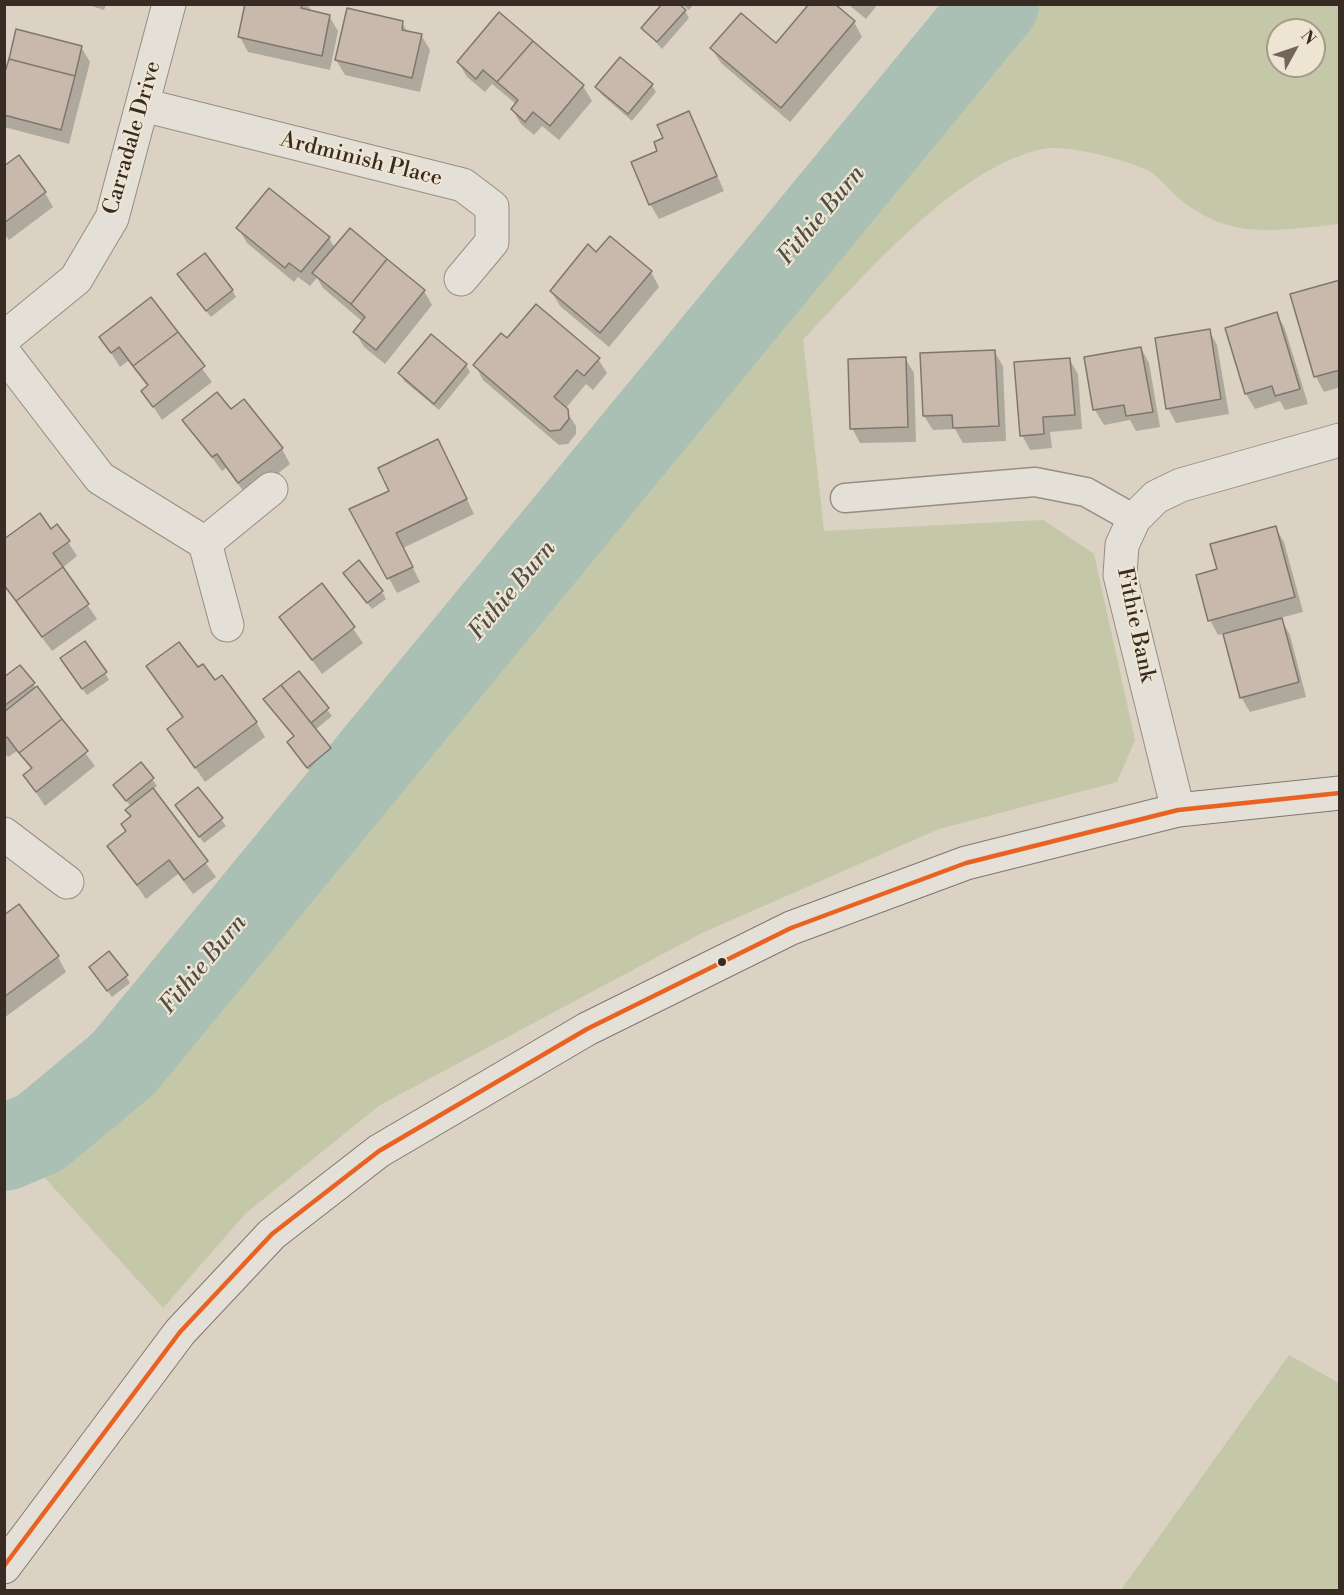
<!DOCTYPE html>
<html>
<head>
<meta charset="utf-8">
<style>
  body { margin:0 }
  #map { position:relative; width:1344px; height:1595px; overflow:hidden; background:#dbd2c3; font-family:"Libre Bodoni",serif }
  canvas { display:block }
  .frame { position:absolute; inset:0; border:6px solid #382b24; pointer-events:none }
  .north { position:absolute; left:1266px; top:18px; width:60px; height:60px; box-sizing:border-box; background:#eee4d2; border:2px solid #a59a8c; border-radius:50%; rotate:50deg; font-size:16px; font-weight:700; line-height:24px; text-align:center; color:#382b24 }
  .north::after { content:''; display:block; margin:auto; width:21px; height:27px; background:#71655c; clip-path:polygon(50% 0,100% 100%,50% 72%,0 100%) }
</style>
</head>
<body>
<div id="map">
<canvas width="1344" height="1595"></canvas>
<div class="frame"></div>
<div class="north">N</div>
</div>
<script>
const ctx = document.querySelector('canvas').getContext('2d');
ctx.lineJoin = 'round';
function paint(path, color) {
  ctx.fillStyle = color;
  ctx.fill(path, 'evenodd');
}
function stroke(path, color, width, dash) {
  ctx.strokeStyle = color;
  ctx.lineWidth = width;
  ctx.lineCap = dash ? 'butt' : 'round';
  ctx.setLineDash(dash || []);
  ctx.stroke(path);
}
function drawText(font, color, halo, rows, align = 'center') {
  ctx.font = font + ' "Libre Bodoni",serif';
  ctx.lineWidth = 4.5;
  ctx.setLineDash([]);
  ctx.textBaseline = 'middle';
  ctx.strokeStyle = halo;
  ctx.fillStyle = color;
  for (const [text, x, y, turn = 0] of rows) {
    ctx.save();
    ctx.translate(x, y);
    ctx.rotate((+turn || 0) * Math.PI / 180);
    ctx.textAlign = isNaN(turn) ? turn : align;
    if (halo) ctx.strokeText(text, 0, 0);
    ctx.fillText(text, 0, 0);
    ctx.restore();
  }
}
paint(new Path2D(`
  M 961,5 L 1339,5 L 1339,224 C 1283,229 1241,241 1190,207 C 1175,198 1164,180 1149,171 C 1127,160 1067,144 1043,149 C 957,166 862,278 803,340 L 824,531 L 1043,520 L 1094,554 L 1135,740 L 1117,782 L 939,829 L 702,933 L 380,1105 L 246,1213 L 163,1308 L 5,1134 L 5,1122 L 259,864 ZM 1278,30 L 1314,30 L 1314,66 L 1278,66 Z
  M 1289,1355 L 1339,1383 L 1339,1590 L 1121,1590 Z`), '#c4c7a8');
paint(new Path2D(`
  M 85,4 L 106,4 L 104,10 Z
  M 247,4 L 307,4 L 312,12 L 329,16 L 338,31 L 330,70 L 248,52 L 240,37 Z
  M 682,4 L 694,4 L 689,10 Z
  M 848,4 L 878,4 L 866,19 Z
  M 685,11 L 689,18 L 662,49 L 643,28 Z
  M 499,14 L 583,86 L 592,101 L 559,140 L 542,126 L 534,135 L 521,124 L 512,109 L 516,104 L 492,84 L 485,92 L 467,77 L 458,62 Z
  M 854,22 L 862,37 L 790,122 L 721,63 L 712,49 L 776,45 Z
  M 402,23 L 408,32 L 421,35 L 430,50 L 420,92 L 345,75 L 336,60 Z
  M 81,47 L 90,62 L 69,144 L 4,127 L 4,82 Z
  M 652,85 L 656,92 L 632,121 L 601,94 L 597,87 Z
  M 689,112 L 724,191 L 659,219 L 650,204 L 659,152 L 664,138 Z
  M 4,168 L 45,193 L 53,207 L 9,240 L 4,234 Z
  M 238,228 L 329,238 L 335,248 L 424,291 L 432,305 L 385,364 L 364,347 L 355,332 L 363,322 L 323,288 L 317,278 L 310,286 L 298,277 L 294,282 L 247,243 Z
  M 597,254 L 651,272 L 659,287 L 609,347 L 560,306 L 551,291 Z
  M 1340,281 L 1340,387 L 1324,392 L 1316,377 L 1292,295 Z
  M 183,282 L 232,290 L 236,297 L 211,317 Z
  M 150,299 L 212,382 L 162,420 L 143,391 L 148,387 L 128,361 L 120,367 L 101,337 Z
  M 1277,314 L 1285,329 L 1308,404 L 1285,410 L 1280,401 L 1255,409 L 1246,394 L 1227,329 Z
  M 1209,330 L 1217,345 L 1229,414 L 1176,423 L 1168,408 Z
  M 1141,348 L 1149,363 L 1160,427 L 1136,431 L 1130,420 L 1104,425 L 1095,410 L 1086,358 Z
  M 994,351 L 1003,366 L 1006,441 L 963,443 L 955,429 L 933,430 L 924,416 Z
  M 905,358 L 914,373 L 916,442 L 860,443 L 852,428 Z
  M 598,359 L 607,373 L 593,390 L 586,384 L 565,409 L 576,426 L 576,434 L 568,444 L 559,445 L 483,380 L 475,365 Z
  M 1069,359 L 1078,374 L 1082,429 L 1050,432 L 1052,448 L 1030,450 L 1022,435 Z
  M 466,365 L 470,372 L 439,410 L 404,381 L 400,374 Z
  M 230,411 L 282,449 L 290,464 L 248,497 L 226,468 L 222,471 L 184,420 Z
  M 446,456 L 474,514 L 403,548 L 420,582 L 397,593 L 352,510 L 391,491 Z
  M 1275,527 L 1284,542 L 1303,612 L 1280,618 L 1290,635 L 1306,697 L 1250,712 L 1241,697 L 1225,633 L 1218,635 L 1210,620 Z
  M 51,531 L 68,542 L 77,556 L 62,568 L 97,619 L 52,651 L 4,586 L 4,541 Z
  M 349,581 L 382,592 L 386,599 L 372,609 Z
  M 322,585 L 363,643 L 322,674 L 281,617 Z
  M 66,666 L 105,673 L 109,680 L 87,695 Z
  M 148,667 L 197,670 L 215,682 L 256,722 L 265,737 L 205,782 L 169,730 L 184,718 Z
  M 298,673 L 332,716 L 315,730 L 334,756 L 312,774 L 293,749 L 295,738 L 269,706 Z
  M 4,679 L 33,684 L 95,766 L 45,806 L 25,776 L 32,770 L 17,751 L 8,757 L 4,752 Z
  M 141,764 L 157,786 L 152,790 L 216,877 L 193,894 L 178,874 L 146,899 L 109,846 L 128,832 L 132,818 L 127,810 L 131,807 L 115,785 Z
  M 198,789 L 226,826 L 204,843 L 181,812 Z
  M 4,917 L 58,957 L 66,972 L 4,1018 Z
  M 95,974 L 126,976 L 130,983 L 112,997 Z`), '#0003');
stroke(new Path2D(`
  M 4,1148 L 40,1133 L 123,1064 L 996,4`), '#abc0b4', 86);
const building = new Path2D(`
  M 245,4 L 302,4 L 301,8 L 330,15 L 322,56 L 238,37 Z
  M 662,4 L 679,4 L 686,10 L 657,42 L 641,28 Z
  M 809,4 L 835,4 L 855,21 L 781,108 L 710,48 L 741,13 L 776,43 Z
  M 347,8 L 403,21 L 402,30 L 422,34 L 412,78 L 335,60 Z
  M 499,12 L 533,41 L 497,82 L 483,70 L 476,79 L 457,62 Z
  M 16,29 L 82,46 L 75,76 L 9,59 Z
  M 533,41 L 584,85 L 550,126 L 533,112 L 525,122 L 511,109 L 518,100 L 497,82 Z
  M 620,57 L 653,84 L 628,114 L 595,87 Z
  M 9,59 L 75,76 L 61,130 L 4,115 L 4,75 Z
  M 689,111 L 717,176 L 649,205 L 631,162 L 657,151 L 654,142 L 663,138 L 657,125 Z
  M 19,155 L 46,192 L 4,223 L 4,166 Z
  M 269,188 L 330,237 L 301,272 L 289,263 L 285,268 L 236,228 Z
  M 350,228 L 387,259 L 351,304 L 312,273 Z
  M 610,236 L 652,271 L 600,333 L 550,291 L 588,244 L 596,252 Z
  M 205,253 L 233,290 L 206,311 L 177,274 Z
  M 387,259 L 425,290 L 376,350 L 353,332 L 365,317 L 351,304 Z
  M 1340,280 L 1340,370 L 1314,377 L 1290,294 Z
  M 151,297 L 178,332 L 133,366 L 119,347 L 111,353 L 99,337 Z
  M 536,304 L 600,358 L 584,376 L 577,370 L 554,397 L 568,409 L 569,419 L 560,430 L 550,431 L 473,365 L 501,333 L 507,338 Z
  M 1277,312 L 1300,389 L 1275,396 L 1272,386 L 1245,394 L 1225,328 Z
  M 1210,329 L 1221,399 L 1166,409 L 1155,338 Z
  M 178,332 L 205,366 L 153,407 L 141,391 L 148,385 L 133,366 Z
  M 431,334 L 467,364 L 434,404 L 398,373 Z
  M 1141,347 L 1153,412 L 1126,416 L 1124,405 L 1093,410 L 1084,357 Z
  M 995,350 L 999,426 L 953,428 L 952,415 L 923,416 L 920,353 Z
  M 906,357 L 908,427 L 850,429 L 848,359 Z
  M 1070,358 L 1075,415 L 1043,417 L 1044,434 L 1020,436 L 1014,362 Z
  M 217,392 L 231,409 L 244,399 L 283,448 L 238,483 L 217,454 L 212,457 L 182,420 Z
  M 438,439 L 467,499 L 396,533 L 413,567 L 387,579 L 349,509 L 389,491 L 378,468 Z
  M 40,513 L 51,529 L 57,524 L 70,541 L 53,553 L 63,567 L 16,601 L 4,585 L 4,539 Z
  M 1276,526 L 1295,597 L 1208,621 L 1196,575 L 1217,569 L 1210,544 Z
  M 359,560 L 383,591 L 367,603 L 343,573 Z
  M 63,567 L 89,604 L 42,637 L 16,601 Z
  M 322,583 L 355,627 L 312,660 L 279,617 Z
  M 1282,618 L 1299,682 L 1240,698 L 1223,634 Z
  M 85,641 L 107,672 L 82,689 L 60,658 Z
  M 179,642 L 198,667 L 203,664 L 215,680 L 222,675 L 257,722 L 195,768 L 167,729 L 183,717 L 146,666 Z
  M 20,665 L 35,683 L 4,706 L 4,677 Z
  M 299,671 L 329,708 L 311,723 L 281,685 Z
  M 281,685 L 331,748 L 307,768 L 287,742 L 294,736 L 263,699 Z
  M 37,686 L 62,719 L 19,753 L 7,737 L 4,739 L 4,712 Z
  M 62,719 L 88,751 L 36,792 L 23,775 L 32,768 L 19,753 Z
  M 141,762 L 154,778 L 126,801 L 113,785 Z
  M 198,787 L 223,818 L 199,837 L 175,805 Z
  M 153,788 L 208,861 L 184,880 L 169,860 L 137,885 L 107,846 L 126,831 L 121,824 L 131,816 L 125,810 Z
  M 19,904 L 59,956 L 4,997 L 4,915 Z
  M 109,951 L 128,975 L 107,991 L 89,967 Z`);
paint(building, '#c9b8ac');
stroke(building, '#7e776f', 1.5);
const service = new Path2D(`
  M 845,498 L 1035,482 L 1086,492 L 1134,519`);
const minor = new Path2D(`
  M 143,105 L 463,185 L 492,207 L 492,242 L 461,279
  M 4,338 L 76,279 L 112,218 L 169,4
  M 4,353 L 100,478 L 205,543 L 271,489
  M 205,543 L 227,625
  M 1178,810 L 1120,575 L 1122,545 L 1134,519 L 1156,497 L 1181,485 L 1340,440
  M 4,834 L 67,882`);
const secondary = new Path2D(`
  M 4,1567 L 180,1332 L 272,1234 L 379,1151 L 587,1029 L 791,928 L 966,863 L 1178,810 L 1340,793`);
stroke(service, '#958e84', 31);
stroke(minor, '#958e84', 35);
stroke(secondary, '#7e776f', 35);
stroke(service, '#e4dfd7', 28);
stroke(minor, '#e4dfd7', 33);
stroke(secondary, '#e4dfd7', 33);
stroke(new Path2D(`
  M 4,1566 L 180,1332 L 272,1234 L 379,1151 L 587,1029 L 791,928 L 966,863 L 1178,810 L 1340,793`), '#e96222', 4.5);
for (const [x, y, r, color] of [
  [722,962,5,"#382b24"]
]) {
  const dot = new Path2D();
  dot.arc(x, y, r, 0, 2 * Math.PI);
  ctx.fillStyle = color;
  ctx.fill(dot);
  stroke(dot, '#eee4d2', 2);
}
drawText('22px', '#382b24', '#eee4d2', [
  ["Carradale Drive",133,138,-74],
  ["Ardminish Place",361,160,14],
  ["Fithie Bank",1135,625,78]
]);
drawText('italic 24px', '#504e46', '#eee4d2', [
  ["Fithie Burn",822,216,-50],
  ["Fithie Burn",513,591,-50],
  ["Fithie Burn",204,965,-50]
]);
</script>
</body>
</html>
